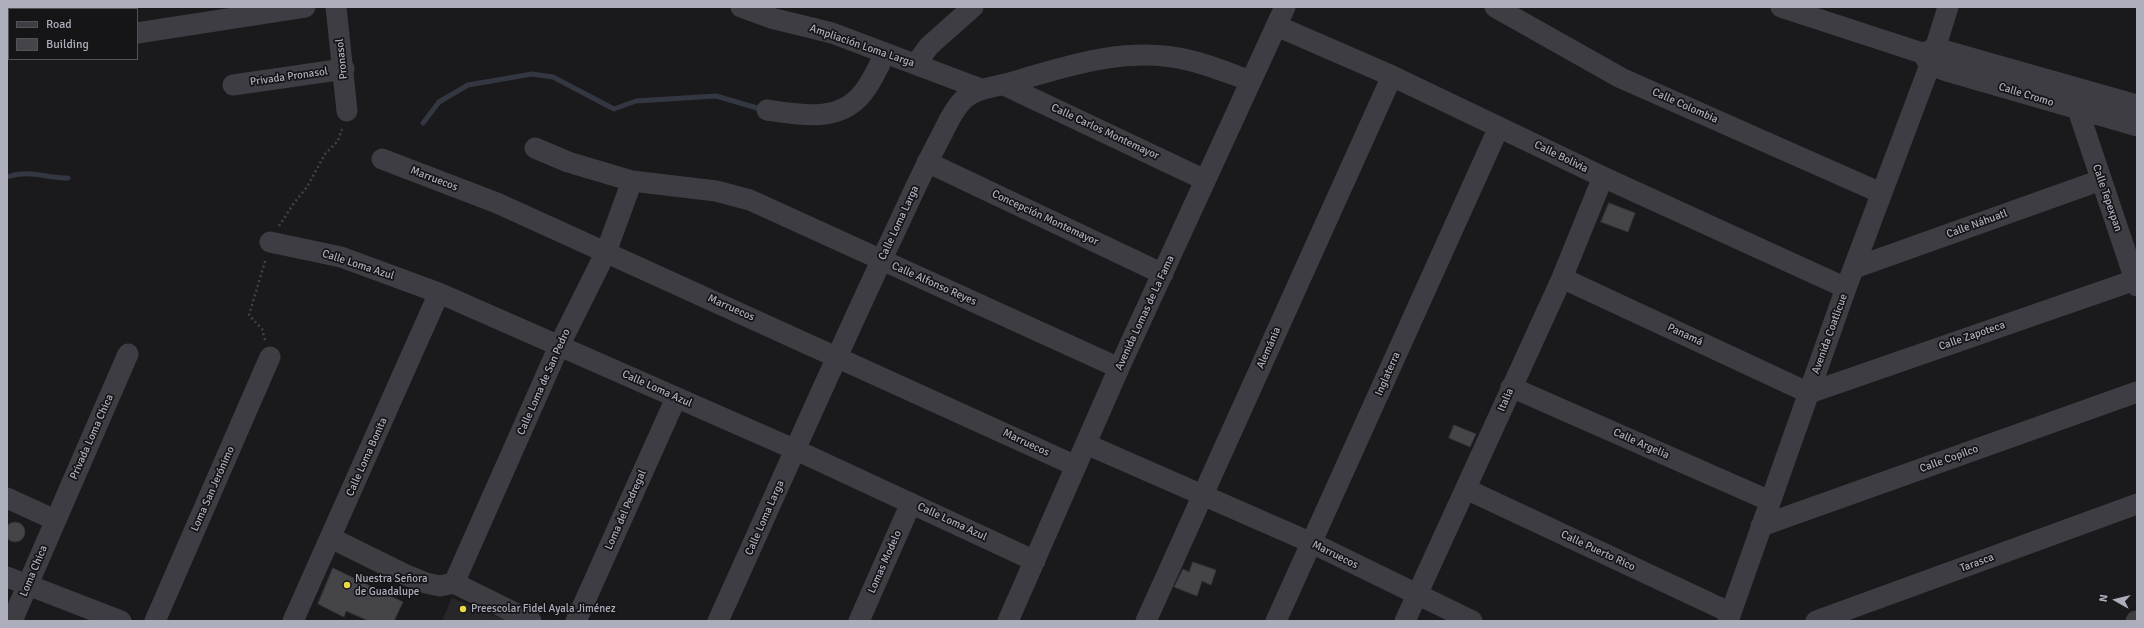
<!DOCTYPE html>
<html>
<head>
<meta charset="utf-8">
<style>
  body { margin:0 }
  #map { position:relative; width:2144px; height:628px; overflow:hidden; background:#1a1a1c; font-family:Signika,sans-serif }
  canvas { display:block }
  .frame { position:absolute; inset:0; border:8px solid #adaebb; pointer-events:none }
  .legend { position:absolute; left:8px; top:8px; width:130px; height:52px; box-sizing:border-box; background:#151517; border:1px solid #525259; margin:0; padding:5px 7px; list-style:none; font-size:12px; color:#adaebb }
  .legend li { display:flex; align-items:center; gap:8px; height:20px }
  .legend b { width:20px; border:1px solid #525259 }
  .north { position:absolute; left:2096px; top:580px; width:40px; height:40px; -webkit-text-stroke:3px #151517; paint-order:stroke; rotate:278deg; font-size:11px; font-weight:700; line-height:16px; text-align:center; color:#adaebb }
  .north::after { content:''; display:block; margin:auto; width:14px; height:18px; background:#adaebb; clip-path:polygon(50% 0,100% 100%,50% 72%,0 100%) }
</style>
</head>
<body>
<div id="map">
<canvas width="2144" height="628"></canvas>
<div class="frame"></div>
<ul class="legend">
<li><b style="height:5px;background:#3e3d43"></b>Road</li>
<li><b style="height:11px;background:#454449"></b>Building</li>
</ul>
<div class="north">N</div>
</div>
<script>
const ctx = document.querySelector('canvas').getContext('2d');
ctx.lineJoin = 'round';
function paint(path, color) {
  ctx.fillStyle = color;
  ctx.fill(path, 'evenodd');
}
function stroke(path, color, width, dash) {
  ctx.strokeStyle = color;
  ctx.lineWidth = width;
  ctx.lineCap = dash ? 'butt' : 'round';
  ctx.setLineDash(dash || []);
  ctx.stroke(path);
}
function drawText(font, color, halo, rows, align = 'center') {
  ctx.font = font + ' Signika,sans-serif';
  ctx.lineWidth = 3.5;
  ctx.setLineDash([]);
  ctx.textBaseline = 'middle';
  ctx.strokeStyle = halo;
  ctx.fillStyle = color;
  for (const [text, x, y, turn = 0] of rows) {
    ctx.save();
    ctx.translate(x, y);
    ctx.rotate((+turn || 0) * Math.PI / 180);
    ctx.textAlign = isNaN(turn) ? turn : align;
    if (halo) ctx.strokeText(text, 0, 0);
    ctx.fillText(text, 0, 0);
    ctx.restore();
  }
}
paint(new Path2D(`
  M 452,598 L 507,621 L 442,621 Z`), '#272629');
stroke(new Path2D(`
  M 423,123 L 439,102 L 468,85 L 532,74 L 553,77 L 614,109 L 636,101 L 716,96 L 757,108
  M 7,177 C 30,169 44,178 68,178`), '#323741', 5);
const building = new Path2D(`
  M 1609,203 L 1635,213 L 1628,232 L 1601,222 Z
  M 1454,425 L 1476,434 L 1470,447 L 1449,438 Z
  M5 532a10 10 0 1 1 20 0a10 10 0 1 1-20 0Z
  M 1193,562 L 1216,570 L 1211,585 L 1202,581 L 1197,596 L 1174,587 L 1183,569 L 1189,572 Z
  M 333,568 L 403,602 L 394,621 L 369,621 L 346,611 L 344,617 L 318,604 Z`);
paint(building, '#454449');
stroke(building, '#353438', 1);
stroke(new Path2D(`
  M 279,226 L 294,203 L 307,187 L 325,154 L 338,141 L 342,129
  M 265,340 L 262,329 L 249,315 L 266,258`), '#414148', 2.5, [2, 3]);
stroke(new Path2D(`
  M 336,7 L 347,111
  M 741,7 L 771,18 L 832,33 L 981,89
  M 1495,7 L 1621,78 L 1881,193
  M 1781,7 L 1922,53 L 1930,65 L 1950,72 L 2137,126
  M 1277,26 L 1392,76 L 1603,177 L 1846,288
  M 137,33 L 305,7
  M 7,49 L 9,48
  M 1924,53 L 1936,48 L 2137,105
  M 916,64 L 929,46 L 973,7
  M 233,85 L 344,69
  M 1004,85 L 1205,180
  M 767,110 C 800,115 838,123 862,94 C 872,82 878,67 885,54
  M 2078,110 L 2137,286
  M 535,148 L 568,162 L 632,181 L 716,191 L 750,200 L 1119,368
  M 382,159 L 497,203 L 1076,466
  M 927,162 L 1163,274
  M 270,242 L 341,257 L 439,293 L 796,450 L 1035,561
  M 1854,268 L 2101,180
  M 1562,278 L 1809,393 L 2135,280
  M 1511,387 L 1770,501
  M 1086,444 L 1312,543 L 1472,621
  M 1466,489 L 1731,613
  M 7,498 L 55,520
  M 1761,526 L 2137,392
  M 331,538 L 406,575 L 426,583 L 440,586 L 454,583 L 531,621
  M 7,577 L 121,621
  M 454,583 L 560,344 L 606,252 L 632,181
  M 12,621 L 128,354
  M 155,621 L 270,357
  M 293,621 L 439,293
  M 576,621 L 676,398
  M 718,621 C 778,489 836,356 898,225 C 912,195 925,166 940,138 C 947,125 952,111 963,100 C 977,87 998,87 1016,81 C 1073,64 1132,45 1192,61 C 1212,66 1231,74 1251,81
  M 859,621 L 911,503
  M 1008,621 L 1119,368 L 1285,7
  M 1146,621 L 1392,76
  M 1276,621 L 1499,127
  M 1405,621 L 1562,278 L 1603,177
  M 1728,621 L 1846,288 L 1930,65 L 1948,7
  M 1816,621 L 2137,504
  M 2136,621 L 2137,621`), '#3e3d43', 21);
for (const [x, y, r, color] of [
  [347,585,4,"#e7da46"],
  [463,609,4,"#e7da46"]
]) {
  const dot = new Path2D();
  dot.arc(x, y, r, 0, 2 * Math.PI);
  ctx.fillStyle = color;
  ctx.fill(dot);
  stroke(dot, '#151517', 1.5);
}
drawText('11px', '#adaebb', '#151517', [
  ["Ampliación Loma Larga",862,46,19],
  ["Pronasol",342,59,-96],
  ["Privada Pronasol",289,77,-8],
  ["Calle Cromo",2026,95,17],
  ["Calle Colombia",1685,106,24],
  ["Calle Carlos Montemayor",1105,132,25],
  ["Calle Bolivia",1561,157,26],
  ["Marruecos",434,179,21],
  ["Calle Tepexpan",2107,198,71],
  ["Concepción Montemayor",1045,218,25],
  ["Calle Loma Larga",899,223,-65],
  ["Calle Náhuatl",1977,224,-20],
  ["Calle Loma Azul",358,265,18],
  ["Calle Alfonso Reyes",934,284,24],
  ["Marruecos",731,308,24],
  ["Avenida Lomas de La Fama",1145,313,-65],
  ["Avenida Coatlicue",1830,334,-70],
  ["Panamá",1685,335,25],
  ["Calle Zapoteca",1972,336,-19],
  ["Alemánia",1269,348,-66],
  ["Inglaterra",1388,374,-66],
  ["Calle Loma de San Pedro",544,382,-66],
  ["Calle Loma Azul",657,389,24],
  ["Italia",1506,400,-66],
  ["Privada Loma Chica",92,437,-66],
  ["Marruecos",1026,443,25],
  ["Calle Argelia",1641,444,24],
  ["Calle Loma Bonita",367,457,-66],
  ["Calle Copilco",1949,459,-20],
  ["Loma San Jerónimo",213,489,-66],
  ["Loma del Pedregal",626,510,-66],
  ["Calle Loma Larga",765,518,-66],
  ["Calle Loma Azul",952,522,25],
  ["Calle Puerto Rico",1598,551,25],
  ["Marruecos",1335,555,26],
  ["Lomas Modelo",885,562,-66],
  ["Tarasca",1977,563,-20],
  ["Loma Chica",34,571,-67]
]);
drawText('11px', '#adaebb', '#151517', [
  ["Nuestra Señora",355,579],
  ["de Guadalupe",355,592],
  ["Preescolar Fidel Ayala Jiménez",471,609]
], 'left');
</script>
</body>
</html>
